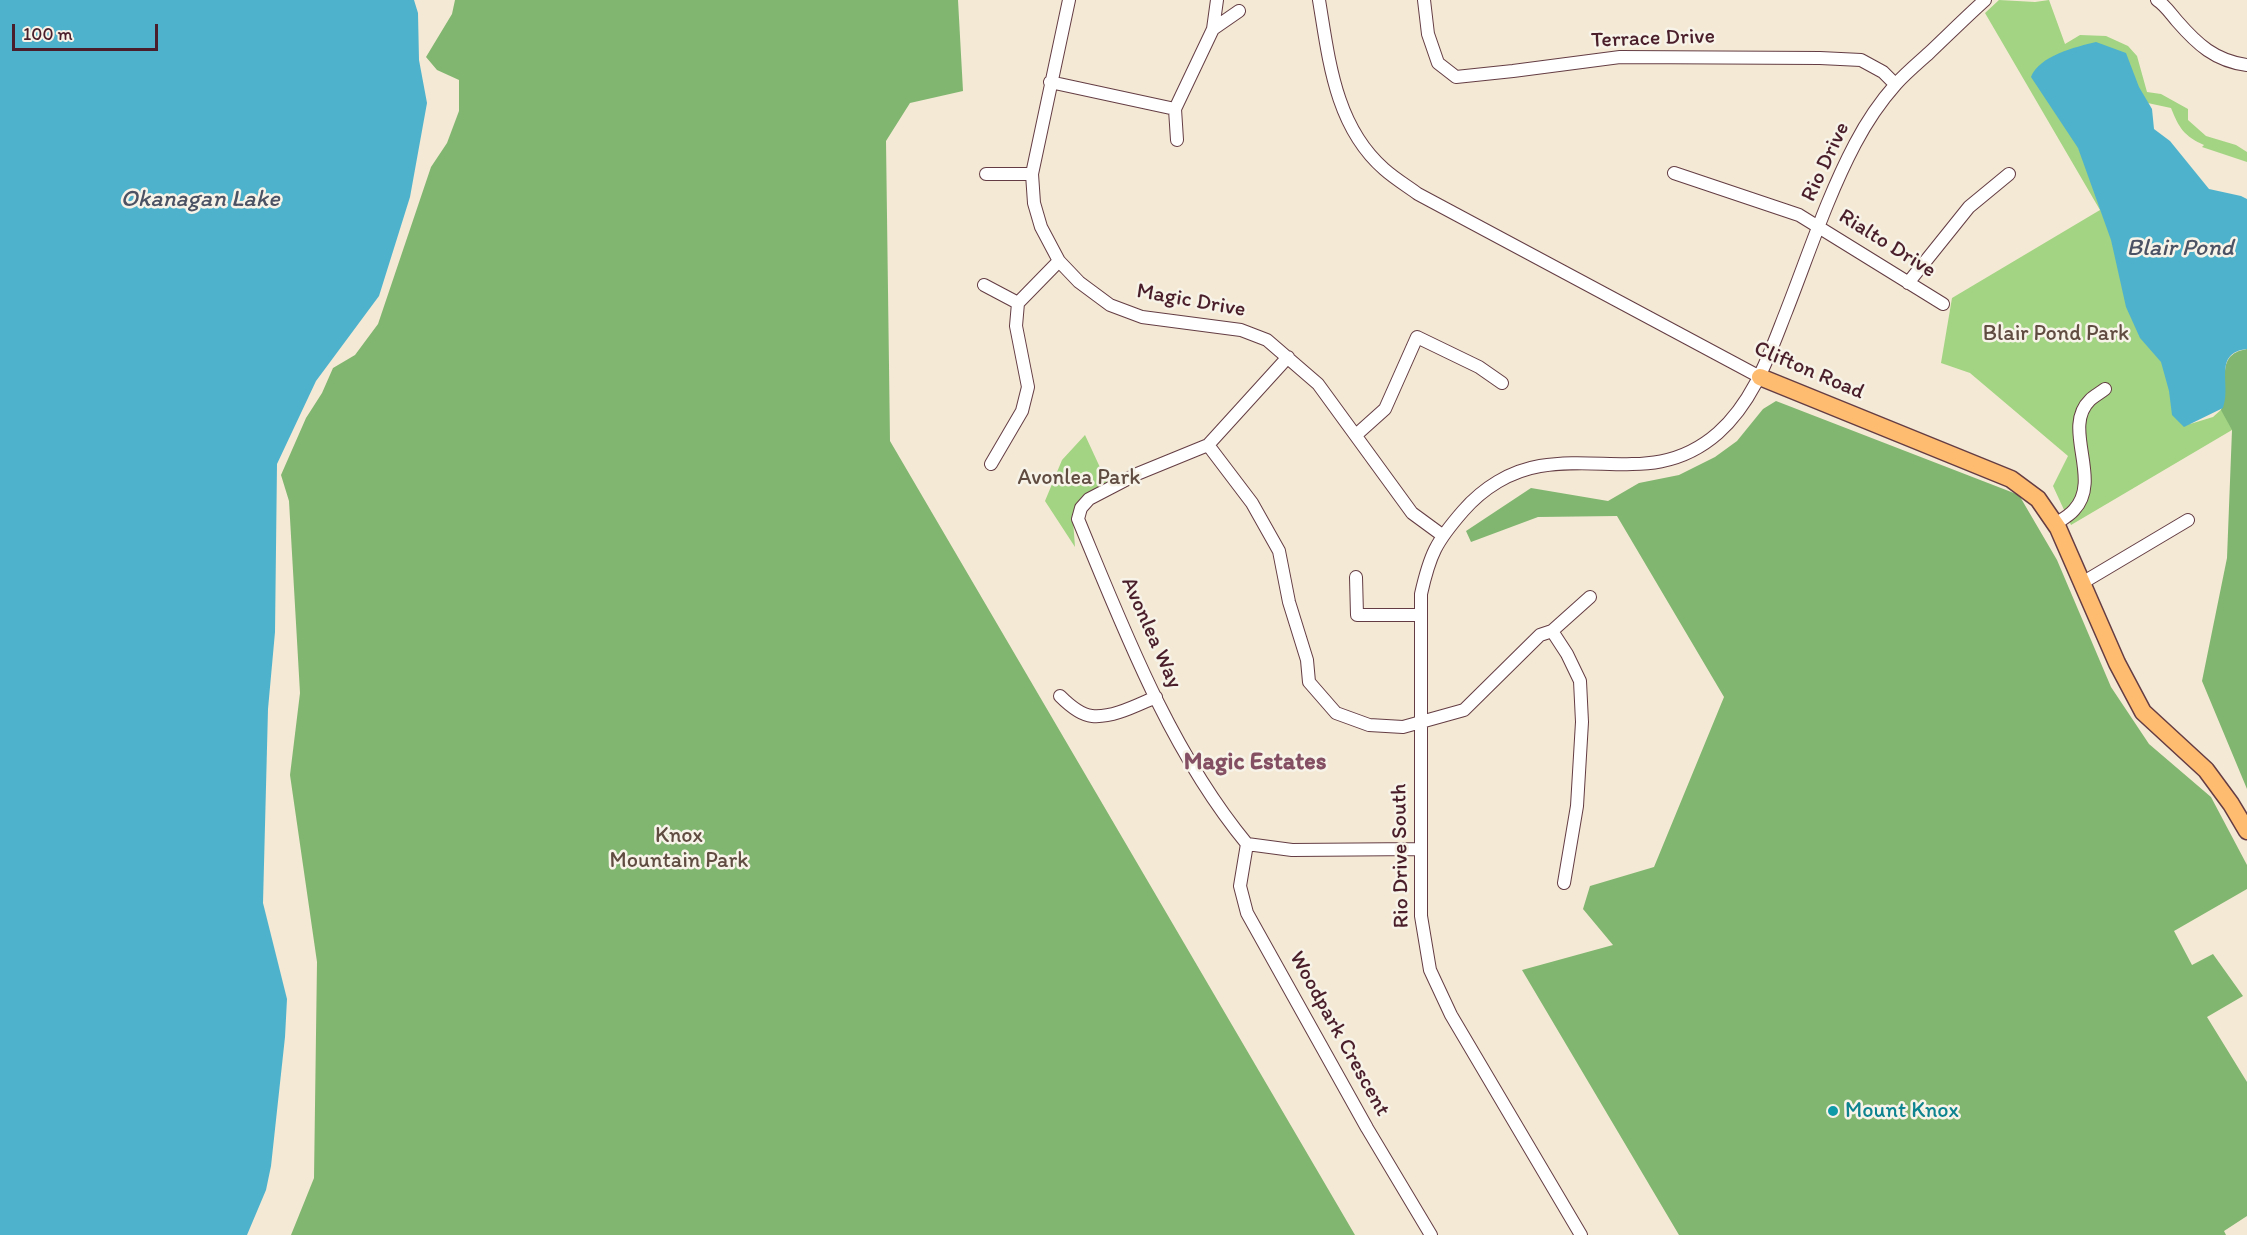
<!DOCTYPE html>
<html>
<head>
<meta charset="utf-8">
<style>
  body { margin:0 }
  #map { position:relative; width:2247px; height:1235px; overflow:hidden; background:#f4e9d4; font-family:Itim,sans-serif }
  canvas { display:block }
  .scale { position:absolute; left:12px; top:24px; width:146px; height:27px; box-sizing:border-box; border:3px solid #4a1f2b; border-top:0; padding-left:8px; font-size:18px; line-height:21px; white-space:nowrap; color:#4a1f2b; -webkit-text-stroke:4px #f7f3e8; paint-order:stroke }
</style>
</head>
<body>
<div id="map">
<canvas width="2247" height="1235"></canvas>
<div class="scale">100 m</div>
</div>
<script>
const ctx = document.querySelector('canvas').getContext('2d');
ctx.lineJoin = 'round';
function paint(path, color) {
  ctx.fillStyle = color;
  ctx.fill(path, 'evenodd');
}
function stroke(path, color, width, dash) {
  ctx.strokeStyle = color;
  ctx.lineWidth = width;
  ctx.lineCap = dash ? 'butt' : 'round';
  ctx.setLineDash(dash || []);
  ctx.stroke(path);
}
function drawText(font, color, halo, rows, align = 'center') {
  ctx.font = font + ' Itim,sans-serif';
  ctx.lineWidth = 5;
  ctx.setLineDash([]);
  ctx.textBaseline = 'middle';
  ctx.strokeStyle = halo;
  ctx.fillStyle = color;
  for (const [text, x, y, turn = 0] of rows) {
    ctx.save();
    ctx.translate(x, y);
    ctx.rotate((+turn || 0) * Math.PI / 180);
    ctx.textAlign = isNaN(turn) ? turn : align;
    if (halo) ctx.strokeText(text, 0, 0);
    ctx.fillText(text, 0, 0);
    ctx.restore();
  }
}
paint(new Path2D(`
  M 1999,0 L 2035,2 L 2049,0 L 2065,44 L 2080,35 L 2106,36 L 2128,46 L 2137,56 L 2147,92 L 2161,94 L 2188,109 L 2188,120 L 2206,136 L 2236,145 L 2247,152 L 2247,162 L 2202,147 L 2204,145 C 2184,136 2179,128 2171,108 L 2143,102 L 2149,332 L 2190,424 L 2213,417 L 2223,408 L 2226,385 L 2247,349 L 2232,430 L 2071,525 L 2053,486 L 2068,456 L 1970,373 L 1941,363 L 1952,298 L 2100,210 L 1985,13 Z
  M 1085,435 L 1110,489 L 1073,520 L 1075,547 L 1045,501 L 1062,460 Z`), '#a2d483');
paint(new Path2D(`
  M 455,0 L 958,0 L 963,91 L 910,103 L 886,141 L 890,441 L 1355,1235 L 291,1235 L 314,1178 L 317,962 L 290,775 L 300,693 L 289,501 L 281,475 L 306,418 L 322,393 L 333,368 L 355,355 L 378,324 L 431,167 L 447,143 L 459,111 L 459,80 L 437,70 L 426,57 L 452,14 Z
  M 2247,349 L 2247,789 L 2202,681 L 2227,558 L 2232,430 L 2221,410 C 2233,387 2211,355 2247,349 Z
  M 1776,401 L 2019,495 L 2057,560 L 2111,687 L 2149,744 L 2211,797 L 2247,865 L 2247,889 L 2174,931 L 2192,965 L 2213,954 L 2243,996 L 2207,1017 L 2247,1082 L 2247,1216 L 2224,1231 L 2226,1235 L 1679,1235 L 1522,970 L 1613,945 L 1583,909 L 1590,886 L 1654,867 L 1724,697 L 1617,516 L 1538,517 L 1471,542 L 1466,531 L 1531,488 L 1608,501 L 1639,483 L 1679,475 L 1715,457 L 1737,441 L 1763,409 Z`), '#81b671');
paint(new Path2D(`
  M 0,0 L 414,0 L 418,13 L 419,60 L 427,103 L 410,197 L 379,296 L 316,381 L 277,464 L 275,632 L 268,709 L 263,903 L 287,999 L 285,1037 L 271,1166 L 266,1190 L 247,1235 L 0,1235 Z
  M 2096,42 L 2126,53 L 2139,87 L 2152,109 L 2154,129 L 2170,141 L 2209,189 L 2241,196 L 2247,199 L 2247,349 C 2212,353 2232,385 2223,408 L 2184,427 L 2172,415 L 2169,391 L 2161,362 L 2140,338 L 2126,307 L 2111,240 L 2078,148 L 2031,77 C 2039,56 2075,47 2096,42 Z`), '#4eb2cd');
const minor = new Path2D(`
  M 1069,0 L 1032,174 L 1034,203 L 1041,227 L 1059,261 L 1079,282 L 1110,305 L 1142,317 L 1241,330 L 1267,340 L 1318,384 L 1412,513 L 1442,535
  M 1319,0 C 1329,60 1335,126 1384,169 C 1394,178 1407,186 1418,194 L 1760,377
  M 1424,0 L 1428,34 L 1438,63 L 1456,77 L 1513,71 L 1620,57 L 1820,58 L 1861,60 L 1883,72 L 1895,84
  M 2157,0 C 2165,5 2171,14 2177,21 C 2197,44 2215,61 2247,65
  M 1213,29 L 1239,11
  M 1050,82 L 1175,109 L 1213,29 L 1217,0
  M 1175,109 L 1177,140
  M 1674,173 L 1799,215 L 1943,304
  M 986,174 L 1032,174
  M 1908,283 L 1969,207 L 2009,174
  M 984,285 L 1018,303
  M 1288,357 L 1208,445 L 1137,474 L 1089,499 L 1081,508 L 1078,519 C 1124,630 1170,751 1247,844 L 1292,850 L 1420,849
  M 1356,435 L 1385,409 L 1417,337 L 1479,367 L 1502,383
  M 1208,445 L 1252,503 L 1279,551 L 1289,602 L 1307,660 L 1309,682 L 1336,713 L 1369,725 L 1403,727 L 1464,710 L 1540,635 L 1552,631 L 1590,597
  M 991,464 L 1022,411 L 1028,387 L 1016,326 L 1018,303 L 1059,261
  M 2055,524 C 2061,520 2069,516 2074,510 C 2103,479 2061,428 2090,400 C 2094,396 2100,393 2105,389
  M 1356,577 L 1357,615 L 1421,615
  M 2082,583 L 2188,520
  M 1552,631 L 1567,654 L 1580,681 L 1582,722 L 1577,806 L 1564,883
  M 1060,696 C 1068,704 1081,715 1092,716 C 1113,718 1137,705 1156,697
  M 1247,844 L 1240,886 L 1247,913 L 1367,1128 L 1431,1235
  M 1581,1235 L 1451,1015 L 1430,970 L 1421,916 L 1421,594 C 1430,554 1436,542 1463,511 C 1483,488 1510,471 1540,466 C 1605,455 1661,483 1718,433 C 1754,401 1769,355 1786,312 C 1808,256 1827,197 1855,144 C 1866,123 1880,102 1896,84 C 1906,73 1918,63 1929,53 C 1948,35 1966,17 1985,0`);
const major = new Path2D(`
  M 1760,377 L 2011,479 L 2038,499 L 2058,528 L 2117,663 L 2143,712 L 2206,770 L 2231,804 L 2247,831`);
stroke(minor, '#643d44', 14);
stroke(major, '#643d44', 19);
stroke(minor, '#fff', 12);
stroke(major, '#febc70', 16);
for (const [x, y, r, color] of [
  [1833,1111,6,"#0f9aa8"]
]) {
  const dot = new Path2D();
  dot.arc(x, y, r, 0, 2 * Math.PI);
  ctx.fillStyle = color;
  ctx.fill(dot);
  stroke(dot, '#f7f3e8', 2);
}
drawText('22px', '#4a1f2b', '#f7f3e8', [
  ["Terrace Drive",1653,39,-2],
  ["Rio Drive",1826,162,-65],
  ["Rialto Drive",1887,244,32],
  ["Magic Drive",1191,301,10],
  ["Clifton Road",1809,371,23],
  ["Avonlea Way",1151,633,66],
  ["Rio Drive South",1401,856,-91],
  ["Woodpark Crescent",1339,1034,61]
]);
drawText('22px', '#604c41', '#f7f3e8', [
  ["Blair Pond Park",2056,334],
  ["Avonlea Park",1079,478],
  ["Knox",679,836],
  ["Mountain Park",679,861]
]);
drawText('22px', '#0d838f', '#f7f3e8', [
  ["Mount Knox",1845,1111]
], 'left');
drawText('italic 24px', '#4b5264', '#f7f3e8', [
  ["Okanagan Lake",200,200],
  ["Blair Pond",2180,249]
]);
drawText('bold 24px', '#844f62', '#f7f3e8', [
  ["Magic Estates",1255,763]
]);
</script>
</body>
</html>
